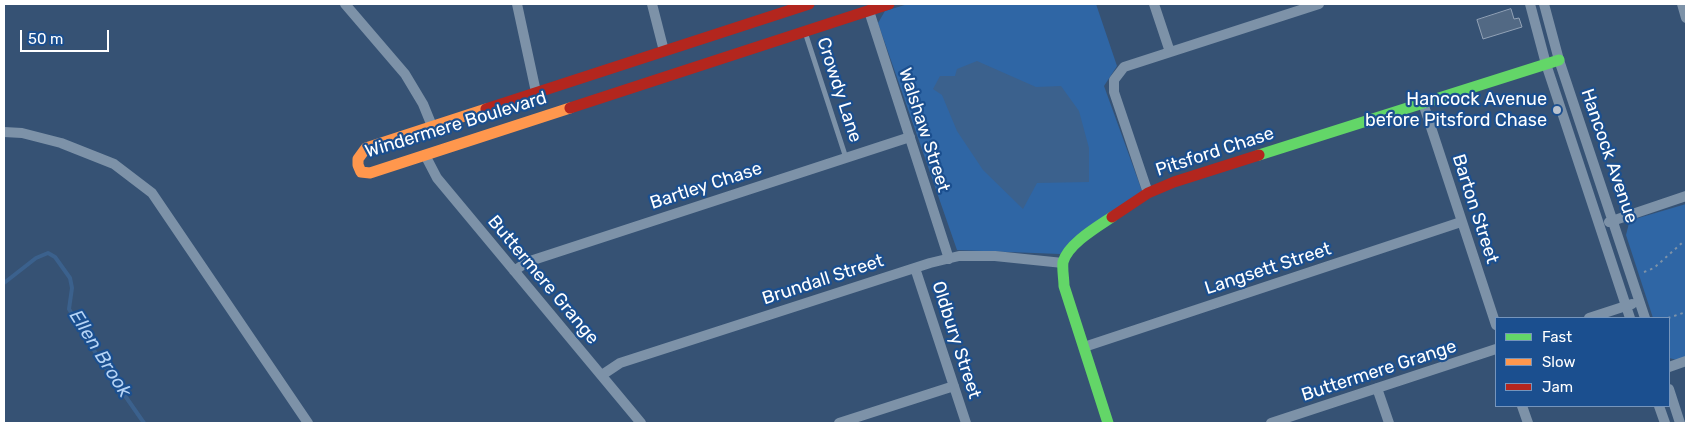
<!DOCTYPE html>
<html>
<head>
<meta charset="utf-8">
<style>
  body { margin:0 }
  #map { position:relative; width:1690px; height:427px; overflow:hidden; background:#365274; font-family:Rubik,sans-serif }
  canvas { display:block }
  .frame { position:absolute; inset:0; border:5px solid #fff; pointer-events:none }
  .legend { position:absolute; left:1495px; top:317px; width:175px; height:90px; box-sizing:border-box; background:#1b4f8f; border:1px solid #7695bc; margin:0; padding:6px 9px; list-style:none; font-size:15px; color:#fff }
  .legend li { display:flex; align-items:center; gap:10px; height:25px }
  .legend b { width:25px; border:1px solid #7695bc }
  .scale { position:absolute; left:20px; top:30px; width:89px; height:22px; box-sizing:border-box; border:2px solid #fff; border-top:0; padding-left:6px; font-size:15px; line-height:18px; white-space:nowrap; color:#fff; -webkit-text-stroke:4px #1b4f8f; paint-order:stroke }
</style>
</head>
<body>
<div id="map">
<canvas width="1690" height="427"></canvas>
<div class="frame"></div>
<ul class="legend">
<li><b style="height:6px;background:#63d668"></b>Fast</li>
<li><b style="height:6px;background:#ff974d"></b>Slow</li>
<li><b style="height:6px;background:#b3261e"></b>Jam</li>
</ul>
<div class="scale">50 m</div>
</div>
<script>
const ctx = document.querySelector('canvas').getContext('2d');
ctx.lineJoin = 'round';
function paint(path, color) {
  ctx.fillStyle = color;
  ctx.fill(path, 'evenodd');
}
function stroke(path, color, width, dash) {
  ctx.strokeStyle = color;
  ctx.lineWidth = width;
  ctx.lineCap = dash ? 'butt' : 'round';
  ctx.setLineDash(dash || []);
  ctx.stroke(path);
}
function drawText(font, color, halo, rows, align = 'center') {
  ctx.font = font + ' Rubik,sans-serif';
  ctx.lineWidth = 4.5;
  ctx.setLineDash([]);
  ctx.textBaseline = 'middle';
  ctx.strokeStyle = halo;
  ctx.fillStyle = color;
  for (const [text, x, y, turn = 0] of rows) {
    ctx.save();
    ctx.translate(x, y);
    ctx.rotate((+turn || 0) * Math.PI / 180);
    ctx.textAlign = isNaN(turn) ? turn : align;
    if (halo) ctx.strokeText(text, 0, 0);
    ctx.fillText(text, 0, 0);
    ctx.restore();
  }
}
paint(new Path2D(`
  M 908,4 L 1096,4 L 1117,66 L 1104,86 L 1142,191 L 1060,254 L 957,250 L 878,23 L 885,11 Z
  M 1686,204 L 1686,357 L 1677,360 L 1669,358 L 1669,318 L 1653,318 L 1626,235 L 1629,223 L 1635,219 Z`), '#2f66a5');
paint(new Path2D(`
  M 977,61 L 1036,87 L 1061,86 L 1079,111 L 1089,148 L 1089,182 L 1037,183 L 1023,209 L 983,170 L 957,131 L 942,95 L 933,89 L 940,76 L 955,76 L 957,69 Z`), '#3b618d');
stroke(new Path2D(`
  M 4,283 L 36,258 L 48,253 L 55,257 L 70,278 L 72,288 L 69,309 L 98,357 L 144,423`), '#3b618d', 4);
const building = new Path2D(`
  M 1511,9 L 1514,19 L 1519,18 L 1522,27 L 1483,39 L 1477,20 Z`);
paint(building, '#526984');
stroke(building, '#92a2b6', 1);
stroke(new Path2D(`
  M 1644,272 L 1654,268 L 1683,242 L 1686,242
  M 1668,318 L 1686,312`), '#7d92a8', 2, [2.5, 4]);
stroke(new Path2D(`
  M 805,32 L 846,158`), '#7d92a8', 5);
stroke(new Path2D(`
  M 345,4 L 405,74 L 423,104 L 432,126
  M 517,4 L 536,92
  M 652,4 L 664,51
  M 1154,4 L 1170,52
  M 1530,4 L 1546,64 L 1630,318
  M 1544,4 L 1559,60 L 1645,318
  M 1682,4 L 1686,18
  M 869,11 L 949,259
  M 1423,103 L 1496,325
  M 4,132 L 22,133 L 61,143 L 114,164 L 152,193 L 308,423
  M 425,155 L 437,178 L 641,423
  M 1148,193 L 1114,92 L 1114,80 L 1124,67 L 1319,4
  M 1609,222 L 1686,196
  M 915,268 L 966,423
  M 514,271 L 527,262 L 910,137
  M 1589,318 L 1632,304
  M 1084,347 L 1461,222
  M 1669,367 L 1686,361
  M 602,375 L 620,363 L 930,263 L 959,256 L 995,256 L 1063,263
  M 1377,388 L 1389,423
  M 1669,389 L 1680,423
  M 1522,406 L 1528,423
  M 1659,406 L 1665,423
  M 839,423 L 954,386
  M 1271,423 L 1496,349`), '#7d92a8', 10);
stroke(new Path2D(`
  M 1259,155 L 1559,60
  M 1108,423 L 1064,286 C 1064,279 1062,269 1063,262 C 1068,244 1097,227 1112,217`), '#63d668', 11);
stroke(new Path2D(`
  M 486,109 L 366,148 L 358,159 L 358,165 L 361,172 L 370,173 L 570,108`), '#ff974d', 11);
stroke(new Path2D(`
  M 570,108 L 889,4
  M 486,109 L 809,4
  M 1112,217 L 1148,193 L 1174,182 L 1259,155`), '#b3261e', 11);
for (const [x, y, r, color] of [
  [1557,110,5,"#b9c2ce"]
]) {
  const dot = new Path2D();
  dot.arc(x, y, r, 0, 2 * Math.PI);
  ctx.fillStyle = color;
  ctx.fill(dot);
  stroke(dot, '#1b4f8f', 2);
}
drawText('18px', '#fff', '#1b4f8f', [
  ["Crowdy Lane",839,90,72],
  ["Windermere Boulevard",456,125,-17],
  ["Walshaw Street",924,130,72],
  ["Pitsford Chase",1215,152,-18],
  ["Hancock Avenue",1609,156,71],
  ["Bartley Chase",706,186,-18],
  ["Barton Street",1475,209,72],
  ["Langsett Street",1268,269,-18],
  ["Buttermere Grange",543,280,50],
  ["Brundall Street",823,280,-18],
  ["Oldbury Street",956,340,72],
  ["Buttermere Grange",1379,371,-18]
]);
drawText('18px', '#fff', '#1b4f8f', [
  ["Hancock Avenue",1547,100],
  ["before Pitsford Chase",1547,121]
], 'right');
drawText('italic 19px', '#b5d3f5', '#1b4f8f', [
  ["Ellen Brook",100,354,58]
]);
</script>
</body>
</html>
